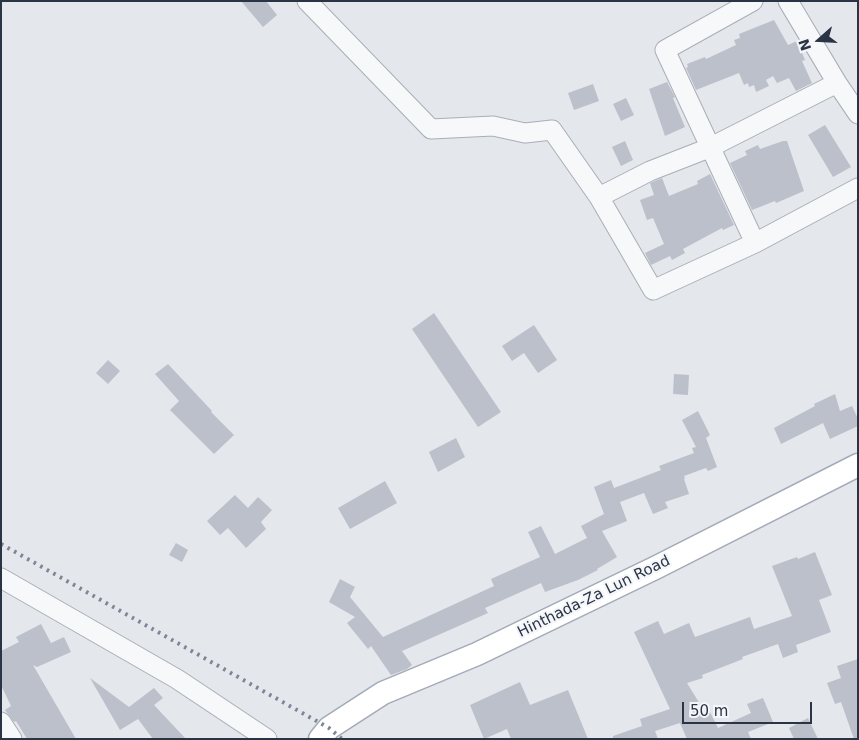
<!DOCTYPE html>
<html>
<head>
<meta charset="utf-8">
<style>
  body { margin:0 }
  #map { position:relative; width:859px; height:740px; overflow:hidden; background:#e4e7ec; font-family:"DejaVu Sans",sans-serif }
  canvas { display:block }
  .frame { position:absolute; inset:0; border:2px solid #2b3445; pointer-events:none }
  .north { position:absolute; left:794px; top:15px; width:50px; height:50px; -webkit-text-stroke:4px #f4f6f9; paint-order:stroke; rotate:251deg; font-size:14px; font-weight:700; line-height:20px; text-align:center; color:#2b3445 }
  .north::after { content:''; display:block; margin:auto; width:18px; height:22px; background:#2b3445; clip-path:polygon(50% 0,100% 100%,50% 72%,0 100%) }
  .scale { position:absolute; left:682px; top:702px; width:130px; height:22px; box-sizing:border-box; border:2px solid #2b3445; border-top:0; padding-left:6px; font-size:15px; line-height:18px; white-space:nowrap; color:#2b3445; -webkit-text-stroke:4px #f4f6f9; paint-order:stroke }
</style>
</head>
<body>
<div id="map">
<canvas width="859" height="740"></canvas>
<div class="frame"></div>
<div class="north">N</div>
<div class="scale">50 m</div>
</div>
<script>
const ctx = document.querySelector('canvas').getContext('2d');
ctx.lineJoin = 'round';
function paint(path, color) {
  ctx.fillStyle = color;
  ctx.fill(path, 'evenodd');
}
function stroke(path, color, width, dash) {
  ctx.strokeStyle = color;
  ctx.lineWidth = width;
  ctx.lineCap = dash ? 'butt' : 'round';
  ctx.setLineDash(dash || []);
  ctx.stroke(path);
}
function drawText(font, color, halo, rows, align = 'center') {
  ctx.font = font + ' "DejaVu Sans",sans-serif';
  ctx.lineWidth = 4.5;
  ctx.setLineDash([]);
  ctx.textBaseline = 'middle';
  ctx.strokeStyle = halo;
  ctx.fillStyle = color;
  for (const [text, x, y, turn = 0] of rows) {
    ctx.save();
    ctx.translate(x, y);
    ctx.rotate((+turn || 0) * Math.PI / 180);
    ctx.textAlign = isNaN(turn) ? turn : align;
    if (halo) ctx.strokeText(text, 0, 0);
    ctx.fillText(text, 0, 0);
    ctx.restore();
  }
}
paint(new Path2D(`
  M 241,1 L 266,1 L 277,15 L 263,27 Z
  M 774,20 L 788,45 L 797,41 L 805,60 L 802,61 L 812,83 L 796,91 L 789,78 L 777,83 L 773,76 L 766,80 L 769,86 L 756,92 L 754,85 L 749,87 L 748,83 L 744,85 L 739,73 L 696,90 L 686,68 L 688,67 L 687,64 L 705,57 L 706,59 L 736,45 L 734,40 L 740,38 L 739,34 Z
  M 667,82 L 675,97 L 673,98 L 685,127 L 665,136 L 649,89 Z
  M 593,84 L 599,101 L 574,110 L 568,93 Z
  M 626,98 L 634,115 L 621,121 L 613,104 Z
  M 825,125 L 851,167 L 833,177 L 808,135 Z
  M 625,141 L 633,160 L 621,166 L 612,147 Z
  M 783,141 L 787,141 L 804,191 L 776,203 L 775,201 L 752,210 L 730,163 L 747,155 L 745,151 L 758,145 L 760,149 Z
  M 710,174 L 734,225 L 723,230 L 722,228 L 683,249 L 685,253 L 672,260 L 670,256 L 651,265 L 645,253 L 664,244 L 653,218 L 647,220 L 640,200 L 654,195 L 650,183 L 662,178 L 669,196 L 698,184 L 697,181 Z
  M 434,313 L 501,412 L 478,427 L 412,329 Z
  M 534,325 L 557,360 L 538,373 L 524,353 L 512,361 L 502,346 Z
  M 108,360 L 120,371 L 108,384 L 96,373 Z
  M 168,364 L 212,411 L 211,412 L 234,435 L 214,454 L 170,410 L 179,401 L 155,374 Z
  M 674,374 L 689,375 L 688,395 L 673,394 Z
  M 835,394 L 840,411 L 852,406 L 858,419 L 858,426 L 830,439 L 823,423 L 781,444 L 774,428 L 815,406 L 814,404 Z
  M 698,411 L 710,435 L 706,438 L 717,467 L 708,471 L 706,468 L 684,476 L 685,478 L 684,479 L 689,494 L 665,502 L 668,508 L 653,514 L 644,493 L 620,502 L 627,521 L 602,531 L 617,557 L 597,569 L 598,570 L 578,580 L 545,592 L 541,583 L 485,608 L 488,613 L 402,651 L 412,665 L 407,669 L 391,675 L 371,646 L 368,649 L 347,623 L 355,617 L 329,602 L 340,579 L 355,587 L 350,597 L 383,637 L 494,586 L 491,579 L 540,557 L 528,532 L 541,526 L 555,554 L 587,538 L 581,526 L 604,514 L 594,487 L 611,480 L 614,488 L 661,470 L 659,466 L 694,453 L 692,448 L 696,447 L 682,420 Z
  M 456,438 L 465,457 L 438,472 L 429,452 Z
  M 385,481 L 397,503 L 350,529 L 338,508 Z
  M 235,495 L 248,508 L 258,497 L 272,510 L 261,522 L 266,529 L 246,548 L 228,528 L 220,535 L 207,521 Z
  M 176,543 L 188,550 L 182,562 L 169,555 Z
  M 815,552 L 832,595 L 819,600 L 831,632 L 796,645 L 798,652 L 783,658 L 778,644 L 742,657 L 743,659 L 702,675 L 703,678 L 687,683 L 705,712 L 709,710 L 718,728 L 751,713 L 747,704 L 763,698 L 773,722 L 748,732 L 751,739 L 687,739 L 680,723 L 655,731 L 658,739 L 613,739 L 613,736 L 642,726 L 640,719 L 670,709 L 634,632 L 658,621 L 664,634 L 689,623 L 695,637 L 750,617 L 754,629 L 792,616 L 772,566 L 797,557 L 798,559 Z
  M 41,624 L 51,643 L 64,637 L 71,652 L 37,667 L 33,665 L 76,739 L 27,739 L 16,721 L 14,722 L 5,710 L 11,706 L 1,685 L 1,651 L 19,642 L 16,637 Z
  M 858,659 L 858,739 L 854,739 L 841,702 L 835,704 L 827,683 L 841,678 L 837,666 Z
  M 90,678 L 129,707 L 154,688 L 163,698 L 154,705 L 186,739 L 153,739 L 138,719 L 120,730 Z
  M 520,682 L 530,705 L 568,690 L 588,739 L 511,739 L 507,729 L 484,739 L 470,705 Z
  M 808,718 L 818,739 L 794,739 L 789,728 Z`), '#bbc0ca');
const minor = new Path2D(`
  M 307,1 L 431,129 L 493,126 L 525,133 L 552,130 L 599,197 L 653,290 L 755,243 L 858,188
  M 753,1 L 665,50 L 755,243
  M 788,1 L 837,83 L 858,114
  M 599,197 L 650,171 L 709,148 L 837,83
  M 1,578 L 177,679 L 267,739
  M 1,722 L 12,739`);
const major = new Path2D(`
  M 320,739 L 329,728 L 383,693 L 477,654 L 657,567 L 858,465`);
stroke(minor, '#a9aeb7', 21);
stroke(major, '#a3abb8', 25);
stroke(minor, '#f7f8fa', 19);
stroke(major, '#fff', 22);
stroke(new Path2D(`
  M 1,544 L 329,728 L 342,739`), '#7d8696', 4, [2.5, 5]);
drawText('15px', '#2b3445', '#f4f6f9', [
  ["Hinthada-Za Lun Road",594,597,-26]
]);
</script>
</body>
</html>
